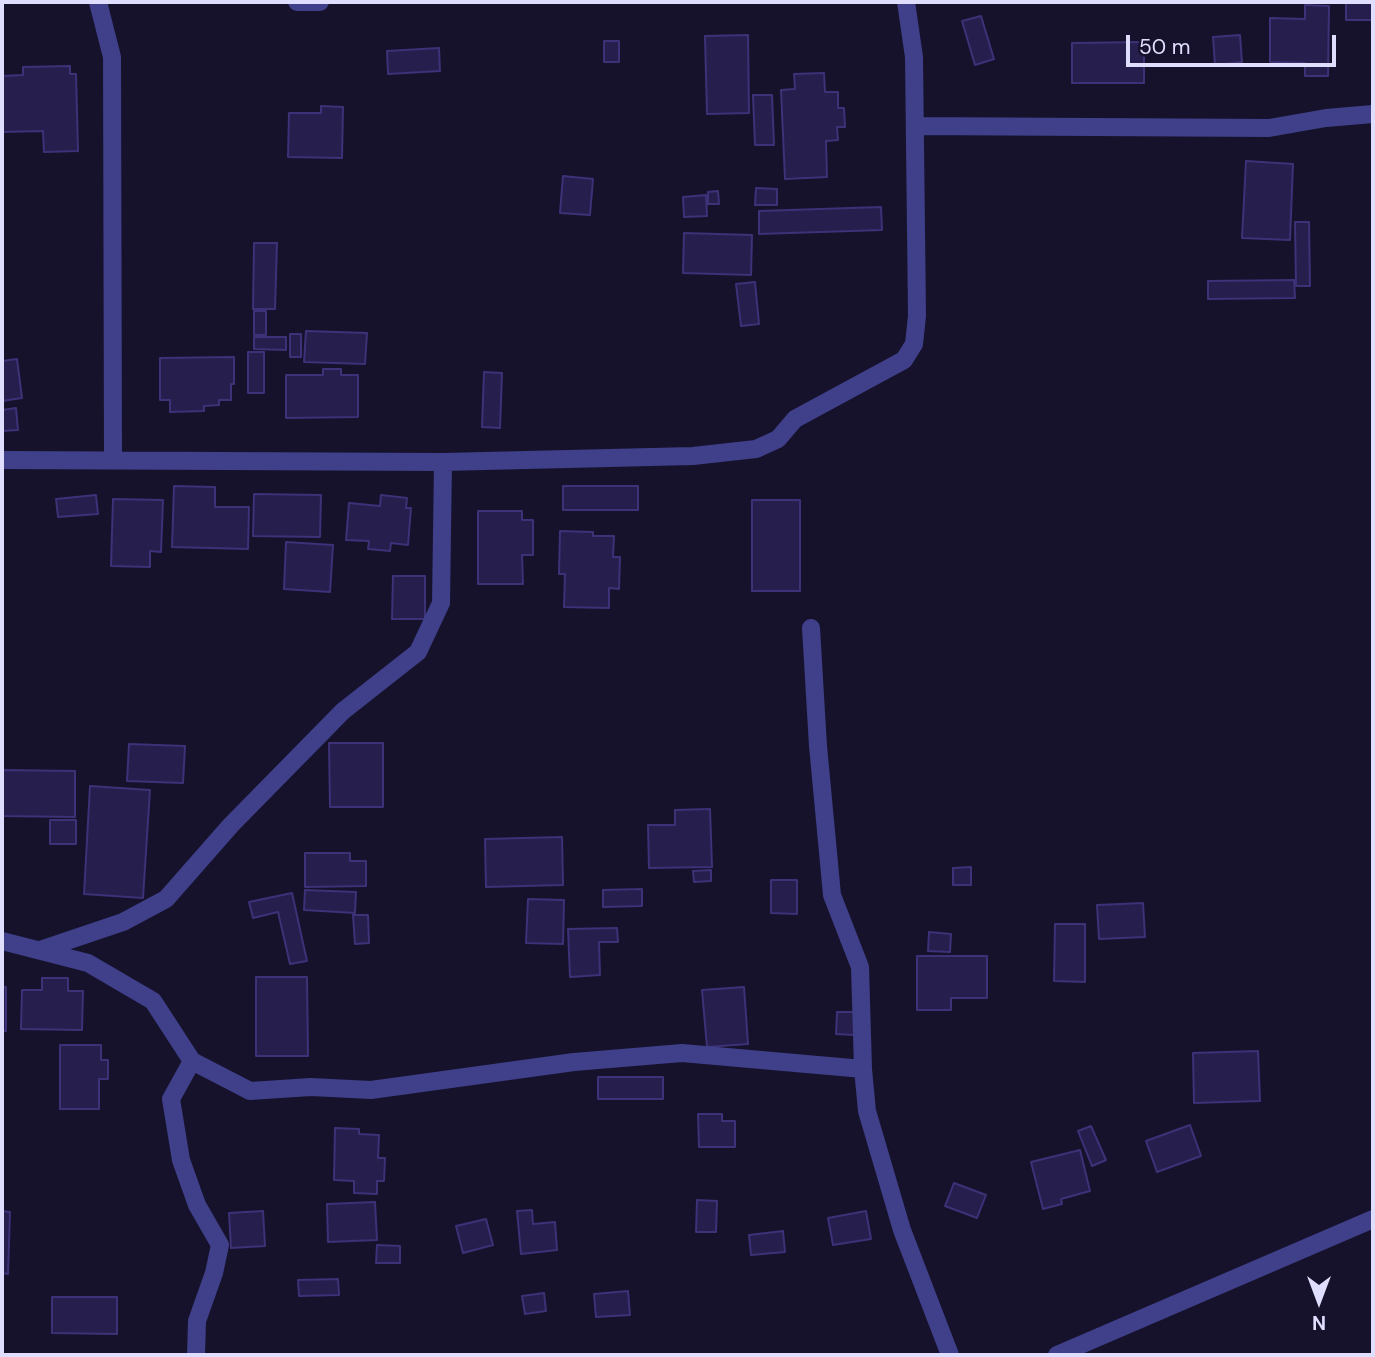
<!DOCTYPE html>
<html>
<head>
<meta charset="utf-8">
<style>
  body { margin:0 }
  #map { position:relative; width:1375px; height:1357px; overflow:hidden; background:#16122c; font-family:"DM Sans",sans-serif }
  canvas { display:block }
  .frame { position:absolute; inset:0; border:4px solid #e0defe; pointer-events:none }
  .north { position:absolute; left:1284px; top:1266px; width:70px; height:70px; -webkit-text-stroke:5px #16122c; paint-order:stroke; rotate:180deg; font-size:19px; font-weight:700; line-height:28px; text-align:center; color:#e0defe }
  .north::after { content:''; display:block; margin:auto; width:24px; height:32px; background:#e0defe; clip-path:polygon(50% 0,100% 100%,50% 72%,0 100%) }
  .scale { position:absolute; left:1126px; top:35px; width:210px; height:32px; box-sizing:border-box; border:4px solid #e0defe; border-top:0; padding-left:9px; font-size:21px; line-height:24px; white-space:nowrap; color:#e0defe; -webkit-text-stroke:5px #16122c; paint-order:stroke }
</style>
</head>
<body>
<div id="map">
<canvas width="1375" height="1357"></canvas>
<div class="frame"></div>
<div class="north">N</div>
<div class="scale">50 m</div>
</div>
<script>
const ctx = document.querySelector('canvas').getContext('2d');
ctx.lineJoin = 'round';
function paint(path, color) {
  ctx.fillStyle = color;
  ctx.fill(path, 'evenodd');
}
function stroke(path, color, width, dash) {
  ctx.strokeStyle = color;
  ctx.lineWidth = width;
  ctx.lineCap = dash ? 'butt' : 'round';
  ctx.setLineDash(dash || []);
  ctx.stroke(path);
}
const building = new Path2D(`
  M 1346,2 L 1373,2 L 1373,20 L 1346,20 Z
  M 1305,5 L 1329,6 L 1328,76 L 1305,76 L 1305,63 L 1270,62 L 1270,18 L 1305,19 Z
  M 981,16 L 994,59 L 975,65 L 962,21 Z
  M 748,35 L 749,113 L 707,114 L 705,36 Z
  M 1240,35 L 1242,62 L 1215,65 L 1213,37 Z
  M 604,41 L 619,41 L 619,62 L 604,62 Z
  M 1144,42 L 1144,83 L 1072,83 L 1072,43 Z
  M 439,48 L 440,71 L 388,74 L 387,51 Z
  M 70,66 L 70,74 L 76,74 L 78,151 L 44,152 L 43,131 L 3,132 L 2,76 L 23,75 L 23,67 Z
  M 824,73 L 825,92 L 838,92 L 838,108 L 844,108 L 845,127 L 837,127 L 838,140 L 826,141 L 827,177 L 785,179 L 781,90 L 795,89 L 794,74 Z
  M 753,95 L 772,95 L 774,145 L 755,145 Z
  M 321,106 L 343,107 L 342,158 L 288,157 L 289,113 L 321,113 Z
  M 1246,161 L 1293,164 L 1290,240 L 1242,238 Z
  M 563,176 L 593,179 L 590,215 L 560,213 Z
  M 756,188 L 777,189 L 777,205 L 755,205 Z
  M 718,191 L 719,204 L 708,204 L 708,192 Z
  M 706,195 L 707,216 L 684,217 L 683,197 Z
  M 881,207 L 882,230 L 759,234 L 759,211 Z
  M 1295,222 L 1309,222 L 1310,286 L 1296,286 Z
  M 684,233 L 752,235 L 751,275 L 683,273 Z
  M 254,243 L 277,243 L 275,309 L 253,309 Z
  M 1294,280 L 1295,298 L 1208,299 L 1208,281 Z
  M 755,282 L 759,324 L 741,326 L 736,284 Z
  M 254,311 L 266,311 L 266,335 L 254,335 Z
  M 306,331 L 367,333 L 365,364 L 304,362 Z
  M 290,334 L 301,334 L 301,357 L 290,357 Z
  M 254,337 L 286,337 L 286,350 L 254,349 Z
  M 248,352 L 264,352 L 264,393 L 248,393 Z
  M 234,357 L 234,384 L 231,384 L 231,400 L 219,400 L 219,405 L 204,406 L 204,411 L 170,412 L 170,400 L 160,400 L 160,358 Z
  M 17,359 L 22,398 L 2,401 L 2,361 Z
  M 323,369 L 341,369 L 341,375 L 358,375 L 358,417 L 286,418 L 286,375 L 323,375 Z
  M 484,372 L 502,373 L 500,428 L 482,427 Z
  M 16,408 L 18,430 L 2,431 L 2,410 Z
  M 174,486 L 215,487 L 215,507 L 249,507 L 248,549 L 172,547 Z
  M 563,486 L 638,486 L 638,510 L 563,510 Z
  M 254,494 L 321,495 L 320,537 L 253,536 Z
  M 96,495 L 98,514 L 58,517 L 56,499 Z
  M 381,495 L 407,498 L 406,508 L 411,508 L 408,545 L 391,543 L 390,551 L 368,549 L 369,541 L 346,540 L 349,503 L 380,506 Z
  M 113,499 L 163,500 L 161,552 L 150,551 L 150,567 L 111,566 Z
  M 752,500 L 800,500 L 800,591 L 752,591 Z
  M 478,511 L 522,511 L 522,520 L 533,520 L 533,555 L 522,555 L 523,584 L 478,584 Z
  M 560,531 L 593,532 L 593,536 L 614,536 L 613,557 L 620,557 L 619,589 L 609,588 L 609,608 L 564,607 L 565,574 L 559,574 Z
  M 286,542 L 333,545 L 330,592 L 284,589 Z
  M 393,576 L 425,576 L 425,619 L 392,619 Z
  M 329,743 L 383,743 L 383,807 L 330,807 Z
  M 129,744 L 185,746 L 183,783 L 127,781 Z
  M 2,770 L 75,771 L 75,817 L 2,816 Z
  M 90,786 L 150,790 L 143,898 L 84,894 Z
  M 710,809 L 712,867 L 649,868 L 648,825 L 675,825 L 675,810 Z
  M 50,820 L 76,820 L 76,844 L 50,844 Z
  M 562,837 L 563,885 L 486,887 L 485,839 Z
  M 305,853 L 350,853 L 350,861 L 366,861 L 366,886 L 305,887 Z
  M 971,867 L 971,885 L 953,885 L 953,868 Z
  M 711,870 L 711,881 L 694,882 L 693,871 Z
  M 771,880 L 797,880 L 797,914 L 771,913 Z
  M 642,889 L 642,906 L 603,907 L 603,890 Z
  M 305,890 L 356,892 L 355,913 L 304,910 Z
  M 292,893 L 307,961 L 290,964 L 278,912 L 253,918 L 249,902 Z
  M 528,899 L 564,900 L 563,944 L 526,943 Z
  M 1143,903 L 1145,937 L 1099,939 L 1097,905 Z
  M 353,915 L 368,915 L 369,943 L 355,944 Z
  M 1055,924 L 1085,924 L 1085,982 L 1054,981 Z
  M 617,928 L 618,942 L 599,942 L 600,975 L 570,977 L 568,929 Z
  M 929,932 L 951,934 L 950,952 L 928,951 Z
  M 917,956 L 987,956 L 987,998 L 951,998 L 951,1010 L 917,1010 Z
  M 2,959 L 2,987 L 6,987 L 6,1031 L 2,1031 Z
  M 256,977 L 307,977 L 308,1056 L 256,1056 Z
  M 42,978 L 68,978 L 68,991 L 83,991 L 82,1030 L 21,1029 L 22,990 L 42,990 Z
  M 744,987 L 748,1044 L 707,1047 L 702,990 Z
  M 837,1012 L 855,1012 L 854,1035 L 836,1034 Z
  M 60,1045 L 101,1045 L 101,1060 L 108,1060 L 108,1079 L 99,1079 L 99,1109 L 60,1109 Z
  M 1258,1051 L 1260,1101 L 1194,1103 L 1193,1053 Z
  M 598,1077 L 663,1077 L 663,1099 L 598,1099 Z
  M 698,1114 L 722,1114 L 722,1121 L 735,1121 L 735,1147 L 699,1147 Z
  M 1190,1125 L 1201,1156 L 1157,1172 L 1146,1141 Z
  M 1091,1126 L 1106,1160 L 1092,1166 L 1078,1131 Z
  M 335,1128 L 359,1129 L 359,1134 L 379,1135 L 378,1158 L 385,1158 L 384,1181 L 377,1181 L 377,1194 L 354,1193 L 354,1181 L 334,1180 Z
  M 1080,1150 L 1090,1191 L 1061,1199 L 1062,1204 L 1043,1209 L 1031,1162 Z
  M 954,1183 L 986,1195 L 977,1218 L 945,1206 Z
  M 697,1200 L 717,1201 L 716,1232 L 696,1232 Z
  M 375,1202 L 377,1240 L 328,1242 L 327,1204 Z
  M 532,1210 L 533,1224 L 555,1222 L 557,1250 L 521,1254 L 517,1211 Z
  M 2,1211 L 10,1212 L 8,1274 L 2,1273 Z
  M 263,1211 L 265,1246 L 231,1248 L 229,1213 Z
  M 866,1211 L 871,1239 L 833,1245 L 828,1218 Z
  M 486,1219 L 493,1245 L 463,1253 L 456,1226 Z
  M 783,1231 L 785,1252 L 751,1255 L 749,1235 Z
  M 377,1245 L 400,1246 L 400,1263 L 376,1263 Z
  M 338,1279 L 339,1295 L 299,1296 L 298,1280 Z
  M 628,1291 L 630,1315 L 596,1317 L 594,1294 Z
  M 544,1293 L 546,1311 L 525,1314 L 522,1296 Z
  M 52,1297 L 117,1297 L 117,1334 L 52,1333 Z`);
paint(building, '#261f4d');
stroke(building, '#3d3178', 2);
stroke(new Path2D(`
  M 98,2 L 112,57 L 113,459
  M 297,2 L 320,2
  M 915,126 L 1269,128 L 1326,118 L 1373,114
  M 2,460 L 443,462 L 693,456 L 756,449 L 778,439 L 795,419 L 904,360 L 914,344 L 917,316 L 914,57 L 906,2
  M 811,628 L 818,746 L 832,895 L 860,967 L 863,1069 L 867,1111 L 902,1230 L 950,1355
  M 2,941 L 88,963 L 153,1001 L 192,1061 L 250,1091 L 311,1087 L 371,1090 L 574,1062 L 682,1053 L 863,1069
  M 40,950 L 123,922 L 166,899 L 231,825 L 343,711 L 418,652 L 441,603 L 443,462
  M 192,1061 L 171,1099 L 181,1160 L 197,1205 L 220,1245 L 214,1273 L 197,1321 L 196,1355
  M 1057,1355 L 1373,1219`), '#3f3f8a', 18);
</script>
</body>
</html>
